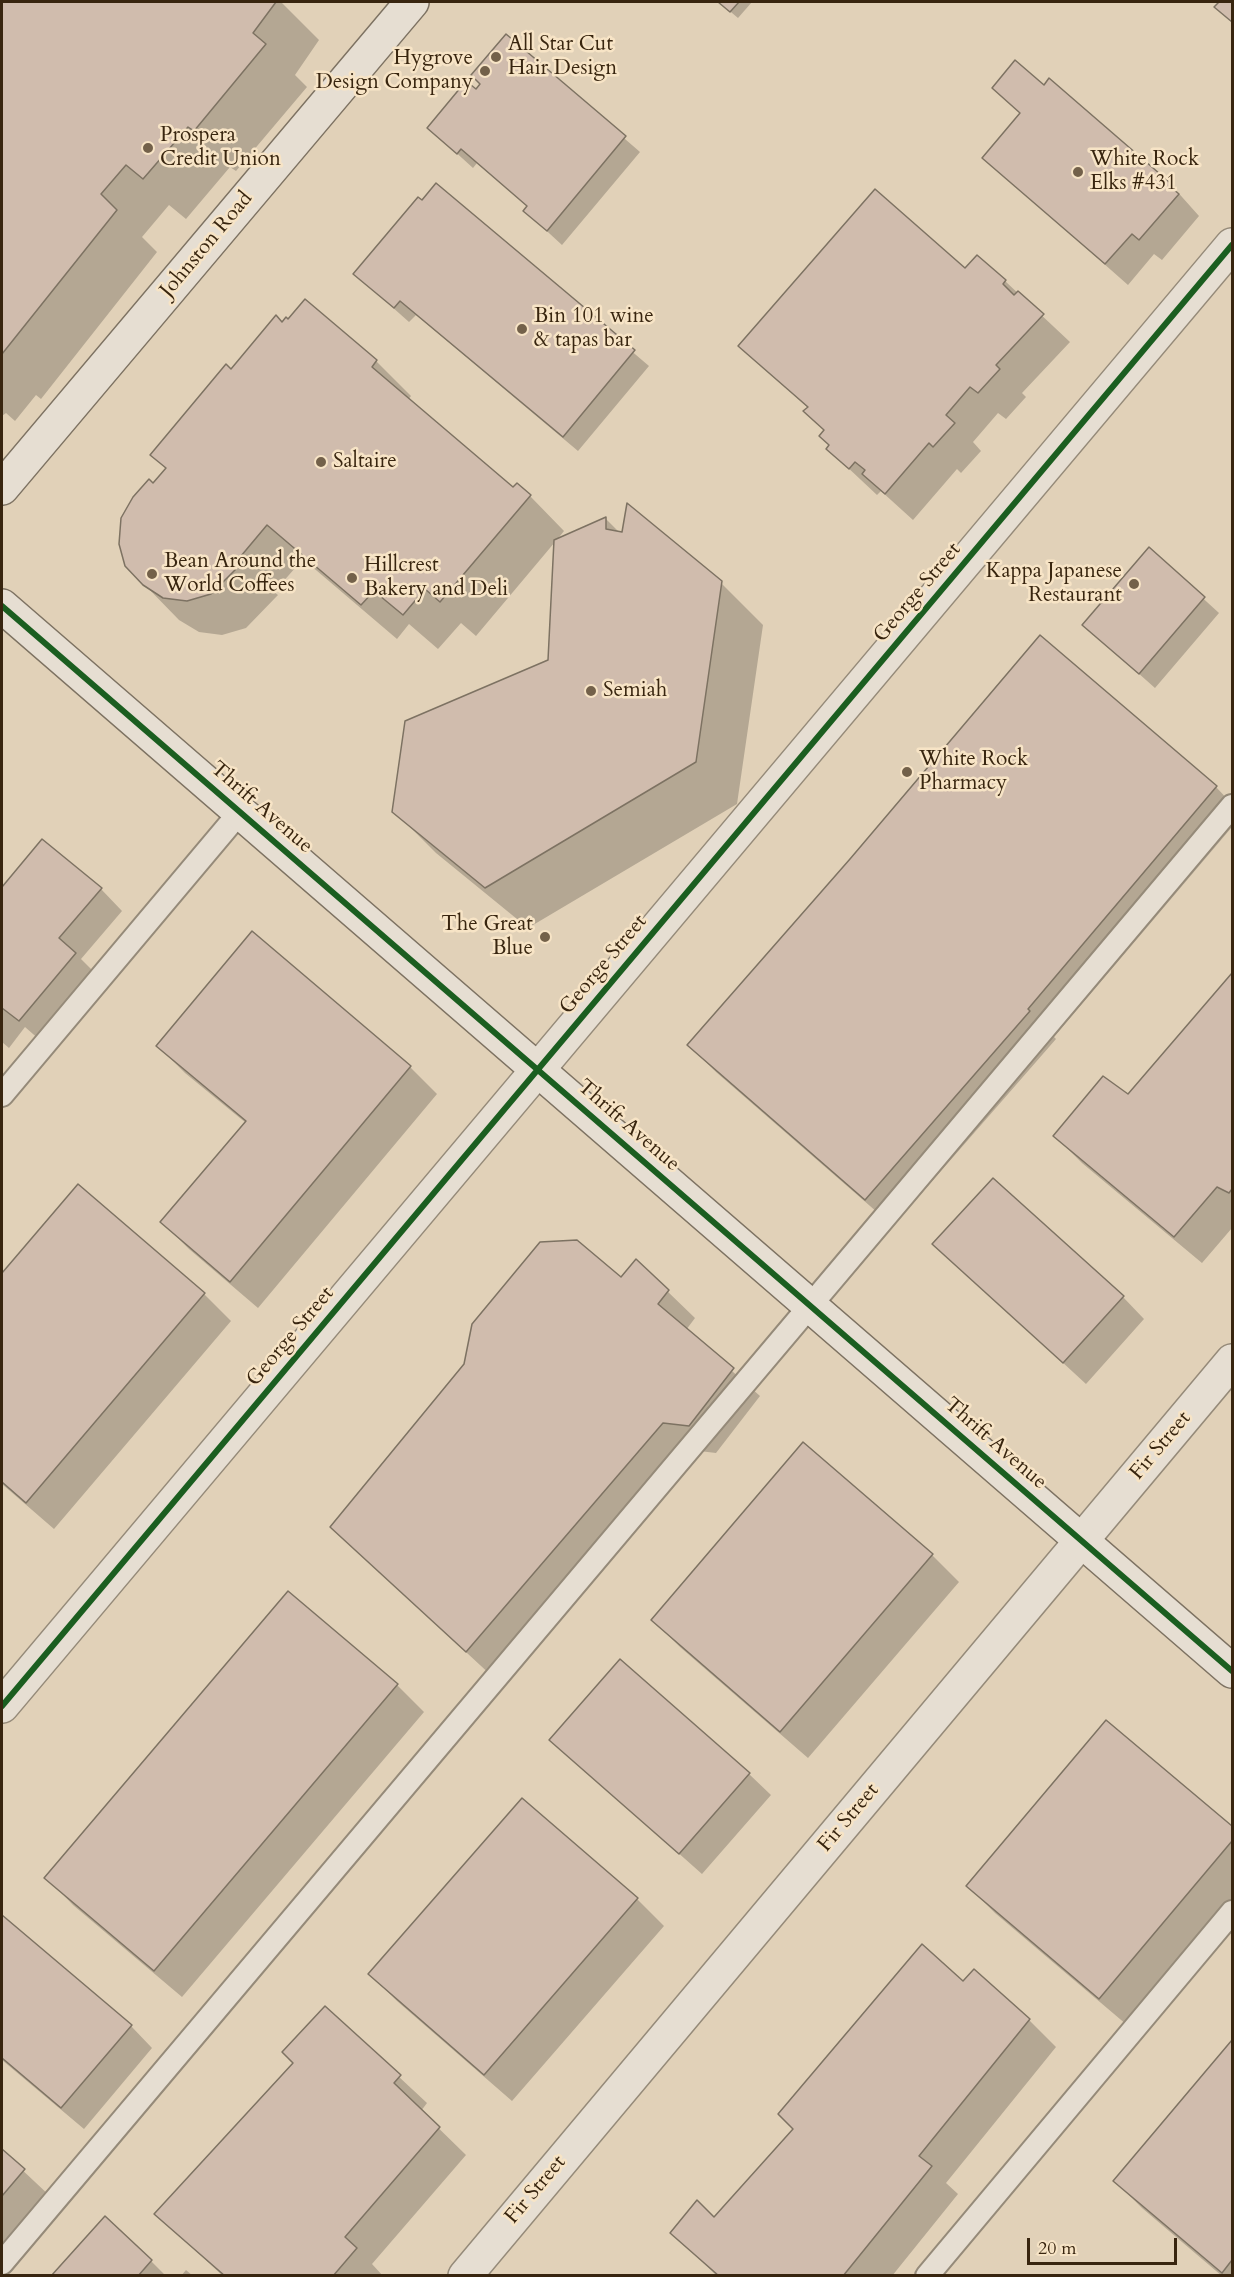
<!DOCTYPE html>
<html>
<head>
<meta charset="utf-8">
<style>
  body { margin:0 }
  #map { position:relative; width:1234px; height:2277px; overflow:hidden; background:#e1d1b8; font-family:Cardo,serif }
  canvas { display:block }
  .frame { position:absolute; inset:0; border:3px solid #38250f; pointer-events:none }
  .scale { position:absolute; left:1027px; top:2238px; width:150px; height:27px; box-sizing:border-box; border:3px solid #38250f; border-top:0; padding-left:8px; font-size:18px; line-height:21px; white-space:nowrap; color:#38250f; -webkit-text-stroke:4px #f7e4c6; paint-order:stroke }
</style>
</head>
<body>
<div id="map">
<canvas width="1234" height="2277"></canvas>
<div class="frame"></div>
<div class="scale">20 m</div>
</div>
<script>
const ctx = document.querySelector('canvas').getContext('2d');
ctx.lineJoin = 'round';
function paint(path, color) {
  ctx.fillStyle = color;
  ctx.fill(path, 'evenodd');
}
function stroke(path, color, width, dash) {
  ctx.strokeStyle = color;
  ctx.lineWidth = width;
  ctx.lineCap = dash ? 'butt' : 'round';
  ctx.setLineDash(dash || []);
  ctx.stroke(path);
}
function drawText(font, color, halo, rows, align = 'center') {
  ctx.font = font + ' Cardo,serif';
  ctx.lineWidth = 5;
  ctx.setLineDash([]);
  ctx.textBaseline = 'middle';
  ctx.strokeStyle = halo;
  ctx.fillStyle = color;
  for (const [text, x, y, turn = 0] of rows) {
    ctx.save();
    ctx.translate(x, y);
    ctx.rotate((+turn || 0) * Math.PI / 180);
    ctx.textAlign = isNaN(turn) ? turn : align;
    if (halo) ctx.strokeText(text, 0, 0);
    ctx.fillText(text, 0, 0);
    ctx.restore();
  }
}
paint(new Path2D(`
  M 2,2 L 281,2 L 319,40 L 295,75 L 307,87 L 236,171 L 230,167 L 186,219 L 169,205 L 142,237 L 157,252 L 41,399 L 36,395 L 15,421 L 6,413 L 2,416 Z
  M 719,2 L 752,2 L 738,18 Z
  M 506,36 L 640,152 L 562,245 L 525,211 L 528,207 L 477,163 L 473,168 L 429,128 L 476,91 Z
  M 1044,87 L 1174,188 L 1199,216 L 1162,260 L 1154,254 L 1128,285 L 984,158 L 1021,114 L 994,88 Z
  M 436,185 L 649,366 L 578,451 L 416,315 L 409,322 L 355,274 Z
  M 965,270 L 1005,281 L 1070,342 L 1022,393 L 1026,397 L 1006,419 L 998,413 L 973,442 L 981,451 L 961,473 L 957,469 L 913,520 L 881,491 L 877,495 L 828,449 L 830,446 L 825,431 L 805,411 L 808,408 L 740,346 Z
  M 305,301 L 376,361 L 411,396 L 408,400 L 514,489 L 530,496 L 564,531 L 556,541 L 606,519 L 621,534 L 721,583 L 763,625 L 737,804 L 528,928 L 436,853 L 394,811 L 549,661 L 555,542 L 476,636 L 461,623 L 438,649 L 409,624 L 397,639 L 303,559 L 274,592 L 278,595 L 246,628 L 222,635 L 199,632 L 179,620 L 144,584 L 153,485 L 167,470 L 152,455 L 231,371 L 288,321 Z
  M 1149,549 L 1219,613 L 1155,688 L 1084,625 Z
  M 1216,787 L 1232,804 L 1232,827 L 1054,1037 L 1056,1039 L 893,1226 L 716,1072 L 689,1045 Z
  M 42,841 L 101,889 L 122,911 L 81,959 L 97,975 L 41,1041 L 25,1027 L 9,1048 L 2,1042 L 2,889 Z
  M 1232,976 L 1232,1228 L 1202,1263 L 1082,1163 L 1055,1136 L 1128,1096 Z
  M 158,1046 L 410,1067 L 437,1094 L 258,1308 L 189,1249 L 162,1222 L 246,1123 L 185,1073 Z
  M 78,1187 L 204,1294 L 231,1321 L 54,1529 L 2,1484 L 2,1276 Z
  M 934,1244 L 1123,1297 L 1144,1319 L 1086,1384 Z
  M 637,1262 L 695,1318 L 686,1330 L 760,1396 L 716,1453 L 691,1450 L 494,1678 L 360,1554 L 465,1364 L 622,1279 Z
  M 932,1555 L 959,1582 L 808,1758 L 680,1647 L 653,1620 Z
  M 289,1593 L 397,1685 L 424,1712 L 182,1997 L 73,1905 L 46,1877 Z
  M 1107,1722 L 1232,1828 L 1232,1900 L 1127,2025 L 995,1913 L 968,1886 Z
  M 551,1740 L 749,1774 L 771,1795 L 702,1874 Z
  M 637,1899 L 664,1926 L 512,2101 L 397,2001 L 370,1974 Z
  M 3,1917 L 131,2026 L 152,2048 L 84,2129 L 2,2060 Z
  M 963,1983 L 1029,2020 L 1056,2047 L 946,2183 L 958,2194 L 892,2276 L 717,2276 L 672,2233 L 715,2219 L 795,2129 Z
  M 325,2008 L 427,2103 L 421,2111 L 466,2155 L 372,2264 L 383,2276 L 223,2276 L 156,2214 L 295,2063 Z
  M 1232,2042 L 1232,2276 L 1222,2276 L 1142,2208 L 1115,2181 Z
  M 2,2151 L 51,2197 L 2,2255 Z
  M 105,2218 L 151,2261 L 166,2276 L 53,2276 Z
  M 186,2270 L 193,2276 L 181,2276 Z`), '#0003');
const building = new Path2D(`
  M 2,2 L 276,2 L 253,33 L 266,44 L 194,131 L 188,127 L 143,179 L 126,165 L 101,194 L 117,210 L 2,354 Z
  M 718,2 L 739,2 L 730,12 Z
  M 1219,2 L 1232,2 L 1232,22 L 1214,7 Z
  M 506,34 L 626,136 L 547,231 L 523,211 L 527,206 L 461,149 L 457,154 L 427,128 L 466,81 L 476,89 L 480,84 L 471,75 Z
  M 1015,60 L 1044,85 L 1049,78 L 1175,187 L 1173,189 L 1179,194 L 1139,240 L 1132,234 L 1105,264 L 982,158 L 1020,113 L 992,88 Z
  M 436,183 L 635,350 L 563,437 L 400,301 L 394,308 L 353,274 L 418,197 L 422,200 Z
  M 875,189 L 965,268 L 977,255 L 1006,280 L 1003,284 L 1014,295 L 1018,291 L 1044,314 L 996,365 L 1000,369 L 978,393 L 970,387 L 946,415 L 955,423 L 933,447 L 929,443 L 885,494 L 862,474 L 865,470 L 855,462 L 849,469 L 826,449 L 829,445 L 819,436 L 824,430 L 803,411 L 808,407 L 738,346 Z
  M 305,299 L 377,360 L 372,367 L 513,487 L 517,483 L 531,495 L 440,602 L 425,589 L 403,615 L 374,591 L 361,605 L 267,525 L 241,556 L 245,560 L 211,594 L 187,601 L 163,598 L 143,585 L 125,566 L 119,544 L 121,518 L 133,497 L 149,479 L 153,483 L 166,468 L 150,455 L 226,364 L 231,369 L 276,315 L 282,322 L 286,317 L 288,319 Z
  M 627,503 L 722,581 L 696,762 L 485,888 L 392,812 L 405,721 L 548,660 L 554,540 L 606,517 L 606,529 L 622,532 Z
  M 1149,547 L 1205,597 L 1139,674 L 1082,625 Z
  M 1040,635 L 1217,786 L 1028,1009 L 1030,1011 L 865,1200 L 687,1045 L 850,859 Z
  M 42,839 L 102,888 L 59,938 L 76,953 L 19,1021 L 2,1008 L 2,887 Z
  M 252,931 L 411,1066 L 230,1282 L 160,1222 L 246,1121 L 156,1046 Z
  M 1232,973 L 1232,1189 L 1229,1193 L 1217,1187 L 1174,1237 L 1053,1136 L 1103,1076 L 1128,1094 Z
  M 993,1178 L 1124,1296 L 1063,1363 L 932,1244 Z
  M 78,1184 L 205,1293 L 26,1503 L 2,1482 L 2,1273 Z
  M 577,1240 L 621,1277 L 636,1259 L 669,1290 L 658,1304 L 734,1368 L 689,1426 L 663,1423 L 466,1652 L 330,1527 L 464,1364 L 472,1324 L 540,1242 Z
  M 803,1442 L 933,1554 L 780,1732 L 651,1620 Z
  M 288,1591 L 398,1684 L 154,1971 L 44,1878 Z
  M 620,1659 L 750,1773 L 679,1854 L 549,1740 Z
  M 1106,1720 L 1232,1826 L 1232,1841 L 1099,1999 L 966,1886 Z
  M 522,1798 L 638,1898 L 484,2075 L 368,1974 Z
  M 2,1915 L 132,2025 L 61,2108 L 2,2058 Z
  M 922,1944 L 963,1981 L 974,1969 L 1030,2019 L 919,2156 L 932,2166 L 843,2276 L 719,2276 L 670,2233 L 697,2200 L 714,2217 L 793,2129 L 778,2114 Z
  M 325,2006 L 401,2075 L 394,2083 L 440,2127 L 345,2237 L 357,2248 L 333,2276 L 225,2276 L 154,2214 L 293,2063 L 282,2052 Z
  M 1232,2040 L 1232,2260 L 1222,2273 L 1113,2181 Z
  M 2,2149 L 25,2169 L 2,2196 Z
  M 105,2216 L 152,2260 L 138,2276 L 51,2276 Z`);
paint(building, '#d0bcad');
stroke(building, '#7d7262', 1.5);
const lane = new Path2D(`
  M 2,1095 L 240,812
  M 2,2263 L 1232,806
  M 927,2276 L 1232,1912`);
const street = new Path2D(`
  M 2,1706 L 1232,245
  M 465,2276 L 1232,1361`);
const secondary = new Path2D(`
  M 2,488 L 412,2
  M 2,606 L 1232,1671`);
stroke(lane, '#958a79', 26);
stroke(street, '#958a79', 36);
stroke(secondary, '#7d7262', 36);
stroke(lane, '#e6ded2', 22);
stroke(street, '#e6ded2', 33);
stroke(secondary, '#e6ded2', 33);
stroke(new Path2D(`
  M 2,606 L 1232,1671
  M 2,1706 L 1232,245`), '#1b5e20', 6);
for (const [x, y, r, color] of [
  [496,57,6,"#73614a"],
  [485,71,6,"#73614a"],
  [148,148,6,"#73614a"],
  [1078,172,6,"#73614a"],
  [522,329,6,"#73614a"],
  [321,462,6,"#73614a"],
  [152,574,6,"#73614a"],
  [352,578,6,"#73614a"],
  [1134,584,6,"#73614a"],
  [591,691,6,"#73614a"],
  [907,772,6,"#73614a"],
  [545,937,6,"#73614a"]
]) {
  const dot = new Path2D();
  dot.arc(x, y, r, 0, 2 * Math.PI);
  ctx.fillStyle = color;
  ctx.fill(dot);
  stroke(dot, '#f7e4c6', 2);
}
drawText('21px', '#38250f', '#f7e4c6', [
  ["All Star Cut",508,45],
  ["Hair Design",508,69],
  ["Hygrove",473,59,"right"],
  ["Design Company",473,83,"right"],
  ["Prospera",160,136],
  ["Credit Union",160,160],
  ["White Rock",1090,160],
  ["Elks #431",1090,184],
  ["Bin 101 wine",534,317],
  ["& tapas bar",534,341],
  ["Saltaire",333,462],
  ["Bean Around the",164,562],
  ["World Coffees",164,586],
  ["Hillcrest",364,566],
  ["Bakery and Deli",364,590],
  ["Kappa Japanese",1122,572,"right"],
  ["Restaurant",1122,596,"right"],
  ["Semiah",603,691],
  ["White Rock",919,760],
  ["Pharmacy",919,784],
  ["The Great",533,925,"right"],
  ["Blue",533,949,"right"]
], 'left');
drawText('21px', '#38250f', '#f7e4c6', [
  ["Johnston Road",207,245,-50],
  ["George Street",918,593,-50],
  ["Thrift Avenue",261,808,41],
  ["George Street",604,965,-50],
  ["Thrift Avenue",628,1126,41],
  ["George Street",291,1337,-50],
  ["Thrift Avenue",995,1444,41],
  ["Fir Street",1161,1446,-50],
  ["Fir Street",849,1818,-50],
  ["Fir Street",536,2190,-50]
]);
</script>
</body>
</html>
